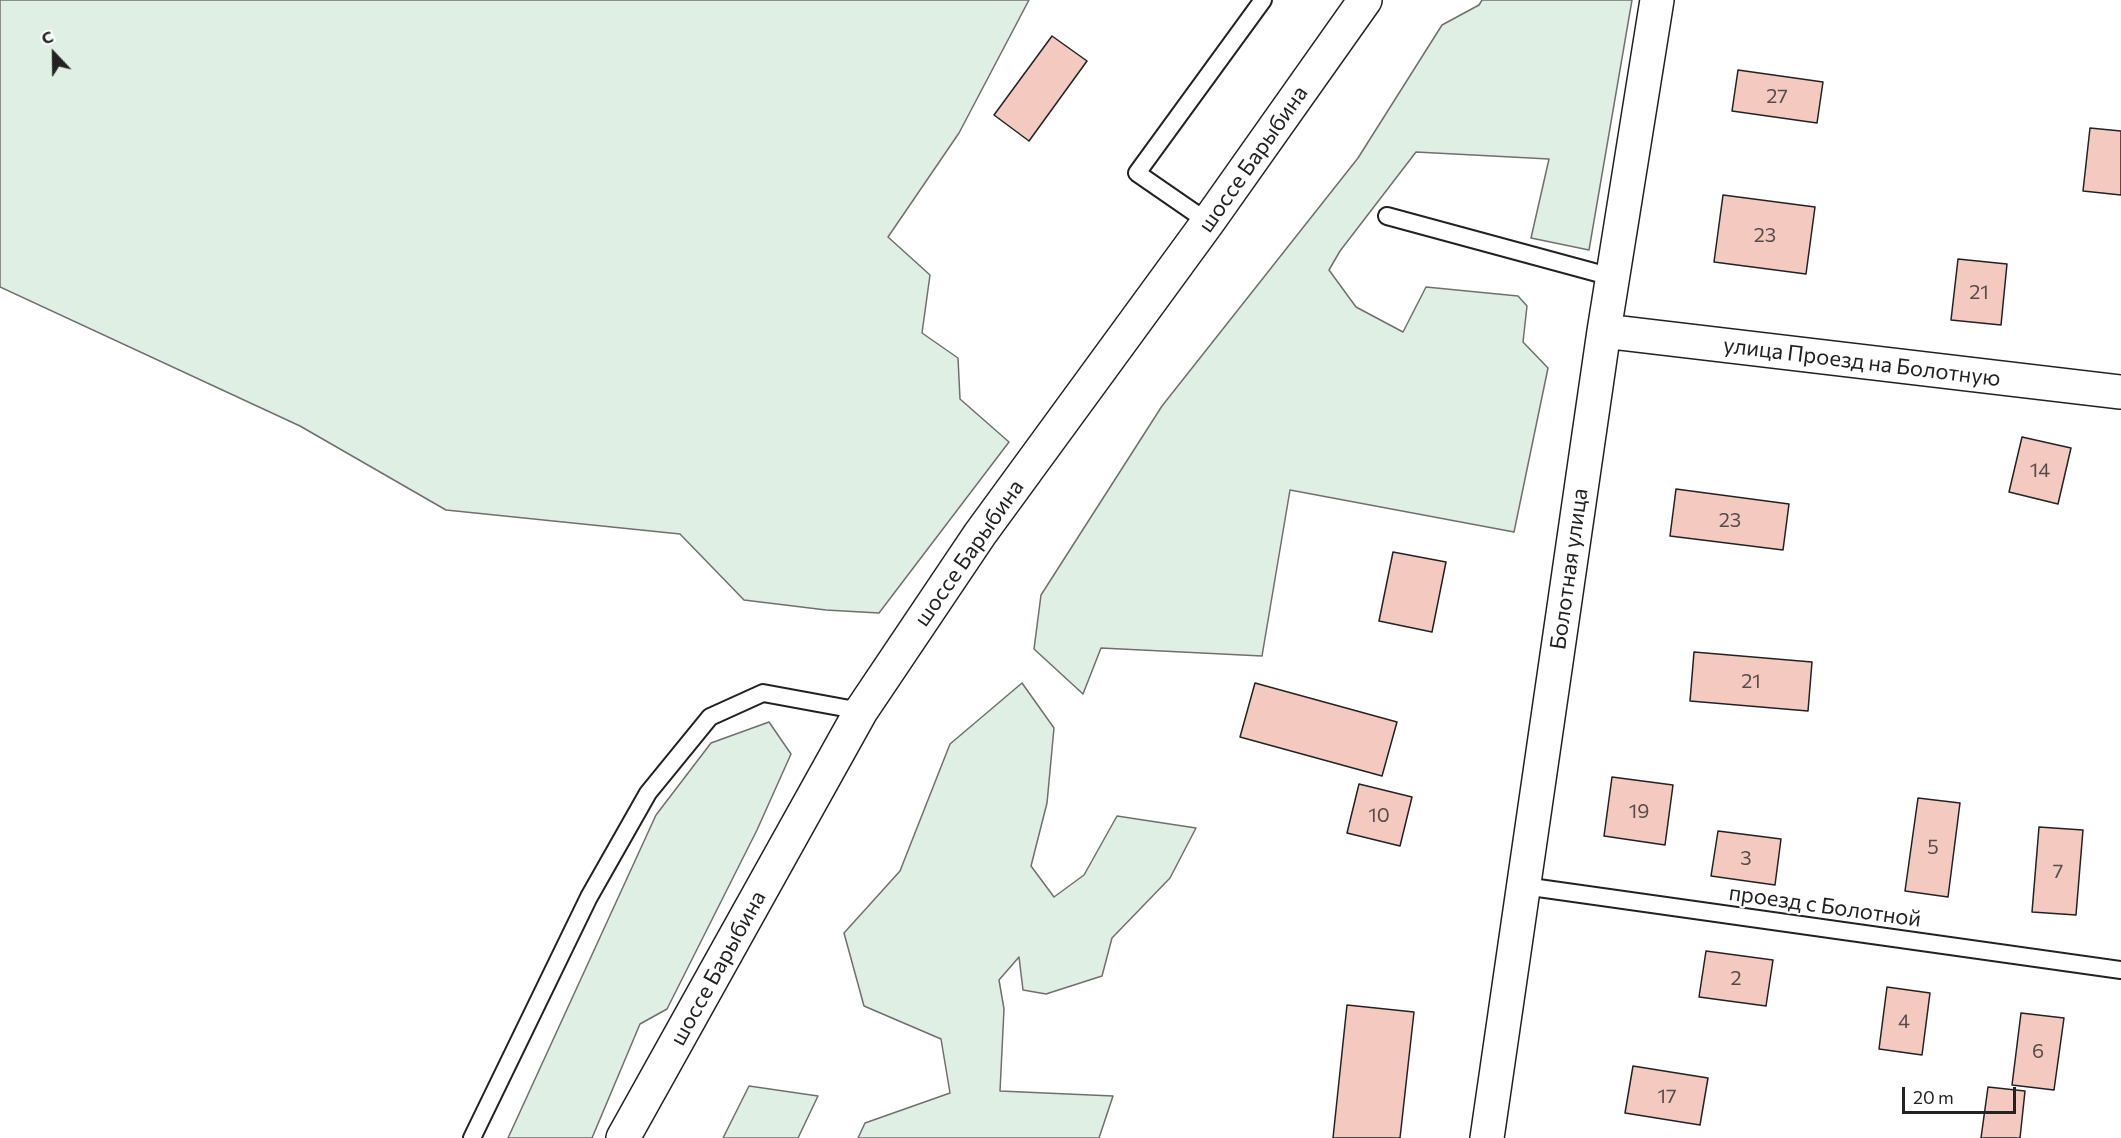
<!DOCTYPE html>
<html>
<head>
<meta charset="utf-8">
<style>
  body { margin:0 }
  #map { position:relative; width:2121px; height:1138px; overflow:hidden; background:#fff; font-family:Commissioner,sans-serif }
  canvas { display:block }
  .north { position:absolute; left:24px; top:24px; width:60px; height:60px; -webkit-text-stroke:4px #fff; paint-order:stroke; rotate:338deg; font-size:16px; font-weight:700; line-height:24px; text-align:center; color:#222 }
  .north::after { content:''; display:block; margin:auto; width:21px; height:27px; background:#222; clip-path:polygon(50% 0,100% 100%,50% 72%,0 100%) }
  .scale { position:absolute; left:1902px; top:1087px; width:114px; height:27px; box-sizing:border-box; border:3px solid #222; border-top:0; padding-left:8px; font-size:18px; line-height:21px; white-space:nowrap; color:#222; -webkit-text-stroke:4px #fff; paint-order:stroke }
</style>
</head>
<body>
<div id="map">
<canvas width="2121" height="1138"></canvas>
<div class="north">С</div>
<div class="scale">20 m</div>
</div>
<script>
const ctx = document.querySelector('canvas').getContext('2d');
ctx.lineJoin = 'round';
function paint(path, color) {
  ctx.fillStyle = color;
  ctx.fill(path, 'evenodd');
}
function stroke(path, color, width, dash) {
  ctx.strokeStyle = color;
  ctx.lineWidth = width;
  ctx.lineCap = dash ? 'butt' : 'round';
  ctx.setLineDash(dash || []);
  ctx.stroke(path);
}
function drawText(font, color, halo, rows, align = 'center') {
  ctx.font = font + ' Commissioner,sans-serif';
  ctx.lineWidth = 4.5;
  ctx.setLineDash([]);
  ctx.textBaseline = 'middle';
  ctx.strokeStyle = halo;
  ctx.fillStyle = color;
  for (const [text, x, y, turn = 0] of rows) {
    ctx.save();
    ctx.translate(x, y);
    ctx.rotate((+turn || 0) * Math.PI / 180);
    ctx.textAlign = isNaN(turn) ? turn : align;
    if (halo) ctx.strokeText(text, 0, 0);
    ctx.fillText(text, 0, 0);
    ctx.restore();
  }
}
const green = new Path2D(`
  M 0,0 L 1029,0 L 959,133 L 888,237 L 930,275 L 922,333 L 958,358 L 960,399 L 1009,442 L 879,613 L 826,610 L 744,600 L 680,534 L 446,510 L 300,426 L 0,287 Z
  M 1482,0 L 1632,0 L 1589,250 L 1531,238 L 1549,159 L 1416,152 L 1340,251 L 1329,270 L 1356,307 L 1403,332 L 1426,287 L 1518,296 L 1527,306 L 1523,342 L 1548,368 L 1514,532 L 1290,490 L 1262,656 L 1101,648 L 1083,694 L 1034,649 L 1041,595 L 1162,406 L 1358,158 L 1442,25 L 1479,5 Z
  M 1022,683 L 1054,728 L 1047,803 L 1031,866 L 1054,897 L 1084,875 L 1117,816 L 1196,828 L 1170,878 L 1112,938 L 1102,976 L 1046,994 L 1023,990 L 1019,957 L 999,980 L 1004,1009 L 1000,1091 L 1113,1096 L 1099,1138 L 858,1138 L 865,1123 L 950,1093 L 941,1039 L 864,1006 L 844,933 L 900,871 L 950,744 Z
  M 769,722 L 791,754 L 757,830 L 667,1009 L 640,1024 L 592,1138 L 508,1138 L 656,815 L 711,743 Z
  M 749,1086 L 818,1096 L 798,1138 L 723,1138 Z`);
paint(green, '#e0efe3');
stroke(green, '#6f6f6f', 1.5);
const building = new Path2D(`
  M 1052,36 L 1087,61 L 1029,141 L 994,115 Z
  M 1738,70 L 1823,82 L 1817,123 L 1732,111 Z
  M 2090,128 L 2121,131 L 2121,195 L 2083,191 Z
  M 1723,195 L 1815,207 L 1806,274 L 1714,262 Z
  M 1958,259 L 2007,264 L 2001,325 L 1951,320 Z
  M 2022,437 L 2071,448 L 2058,504 L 2009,492 Z
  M 1676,489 L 1789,504 L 1783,550 L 1670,536 Z
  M 1393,552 L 1446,562 L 1432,632 L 1379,621 Z
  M 1694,652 L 1812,662 L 1808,711 L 1690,701 Z
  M 1255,683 L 1397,722 L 1382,776 L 1240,737 Z
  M 1612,777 L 1673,785 L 1665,845 L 1604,836 Z
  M 1359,784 L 1412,797 L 1400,846 L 1347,833 Z
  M 1918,798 L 1960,803 L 1948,897 L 1905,891 Z
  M 2039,827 L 2083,830 L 2076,915 L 2032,912 Z
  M 1718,831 L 1781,839 L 1775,885 L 1711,876 Z
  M 1706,951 L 1773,960 L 1766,1006 L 1699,997 Z
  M 1887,987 L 1930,993 L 1922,1055 L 1879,1049 Z
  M 1347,1005 L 1414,1012 L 1400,1138 L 1333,1138 Z
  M 2021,1013 L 2064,1018 L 2054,1090 L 2012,1085 Z
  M 1633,1066 L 1708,1078 L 1700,1125 L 1625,1113 Z
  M 1988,1087 L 2025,1091 L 2020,1138 L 1981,1138 Z`);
paint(building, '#f3c9c0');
stroke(building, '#222', 1.5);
const lane = new Path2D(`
  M 1387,216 L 1612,277
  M 1208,222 L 1137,173 L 1263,0
  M 1524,886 L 2121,970
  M 472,1138 L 589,897 L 648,793 L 710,717 L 763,693 L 861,711`);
const street = new Path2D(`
  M 1604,331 L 2121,392
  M 1487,1138 L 1604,331 L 1657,0`);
const secondary = new Path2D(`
  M 623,1138 L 861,711 L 980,534 L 1208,222 L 1365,0`);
stroke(lane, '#222', 20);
stroke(street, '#222', 36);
stroke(secondary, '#222', 36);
stroke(lane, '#fff', 16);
stroke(street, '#fff', 33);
stroke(secondary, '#fff', 33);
drawText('20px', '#564c4a', null, [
  ["27",1777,96],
  ["23",1765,235],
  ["21",1979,292],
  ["14",2040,470],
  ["23",1730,520],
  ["21",1751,681],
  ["19",1639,811],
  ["10",1379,815],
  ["5",1933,847],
  ["3",1746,858],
  ["7",2058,871],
  ["2",1736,978],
  ["4",1904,1021],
  ["6",2038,1051],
  ["17",1667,1096]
]);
drawText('22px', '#222', '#fff', [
  ["шоссе Барыбина",1253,159,-55],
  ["улица Проезд на Болотную",1862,362,7],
  ["шоссе Барыбина",969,553,-55],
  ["Болотная улица",1569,569,-82],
  ["проезд с Болотной",1825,906,8],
  ["шоссе Барыбина",718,968,-61]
]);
</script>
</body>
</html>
